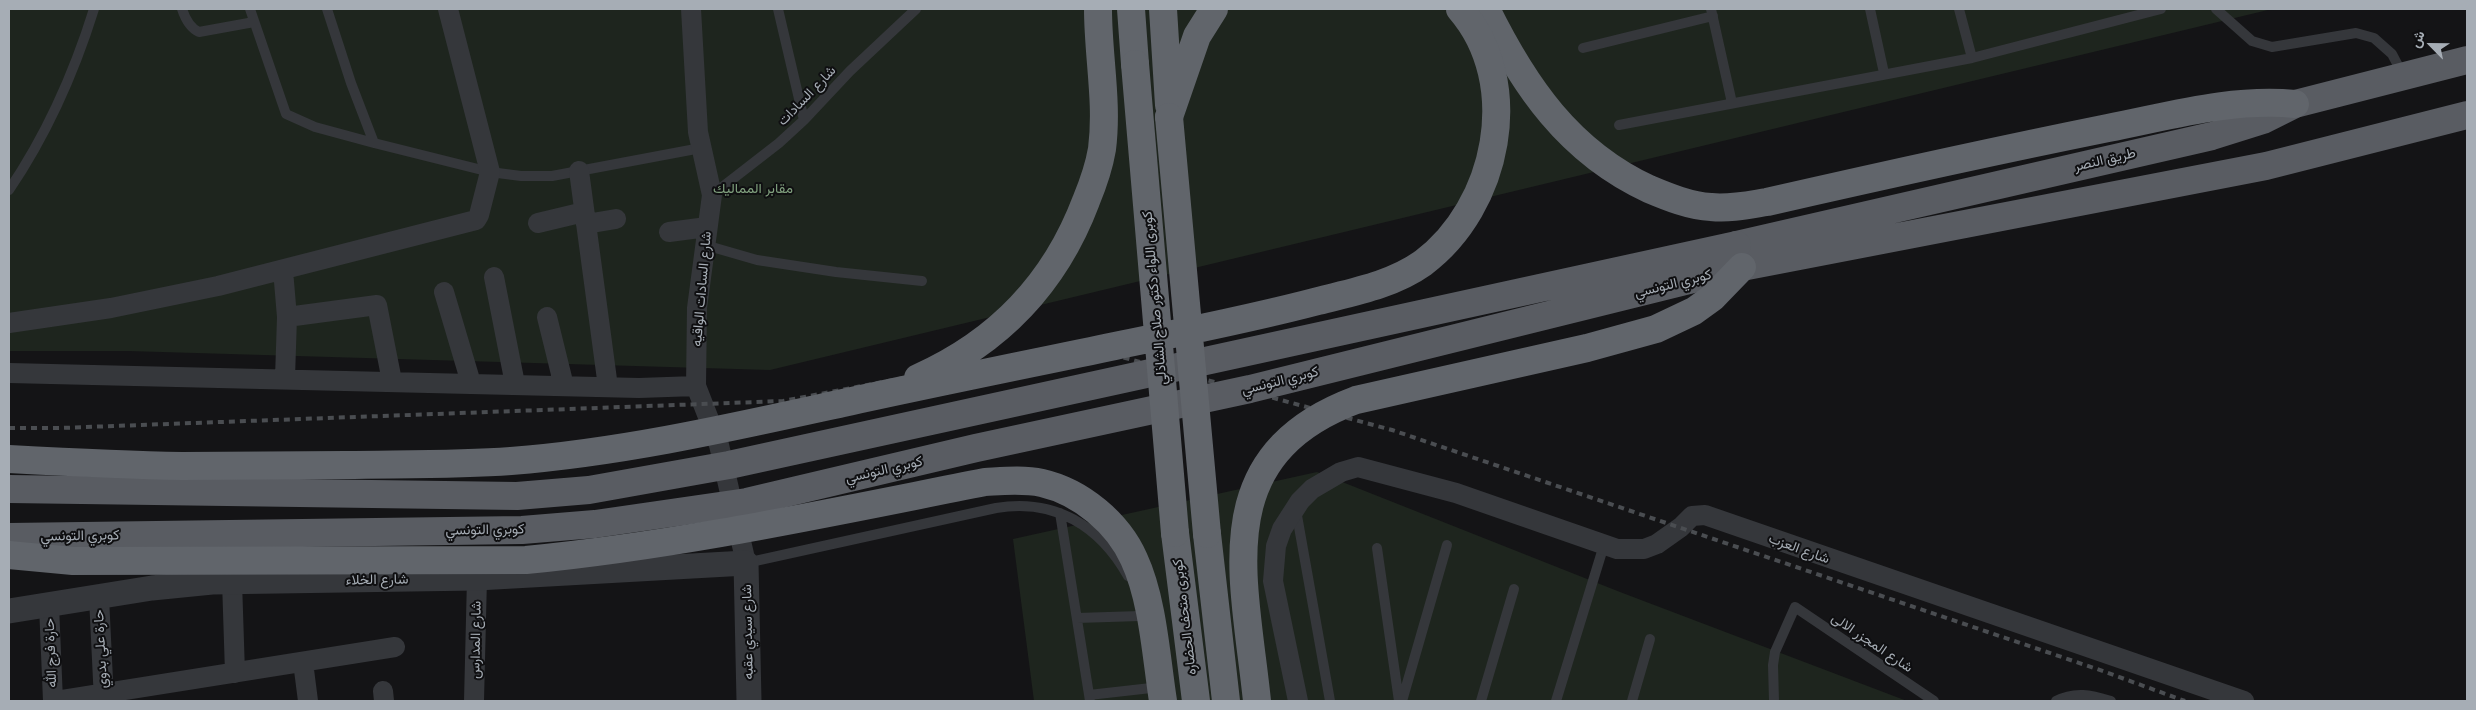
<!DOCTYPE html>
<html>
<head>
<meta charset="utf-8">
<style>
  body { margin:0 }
  #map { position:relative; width:2476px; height:710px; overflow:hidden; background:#141416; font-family:"Open Sans",Vazirmatn,sans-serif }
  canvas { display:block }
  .frame { position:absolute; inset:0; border:10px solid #a6adb5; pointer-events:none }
  .north { position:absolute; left:2406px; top:20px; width:50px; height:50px; -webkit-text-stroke:4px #0f0f11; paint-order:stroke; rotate:293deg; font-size:14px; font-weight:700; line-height:20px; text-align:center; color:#a6adb5 }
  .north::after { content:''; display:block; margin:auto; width:18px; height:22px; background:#a6adb5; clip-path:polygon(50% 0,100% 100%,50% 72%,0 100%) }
</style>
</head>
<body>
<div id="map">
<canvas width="2476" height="710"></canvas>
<div class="frame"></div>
<div class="north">ش</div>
</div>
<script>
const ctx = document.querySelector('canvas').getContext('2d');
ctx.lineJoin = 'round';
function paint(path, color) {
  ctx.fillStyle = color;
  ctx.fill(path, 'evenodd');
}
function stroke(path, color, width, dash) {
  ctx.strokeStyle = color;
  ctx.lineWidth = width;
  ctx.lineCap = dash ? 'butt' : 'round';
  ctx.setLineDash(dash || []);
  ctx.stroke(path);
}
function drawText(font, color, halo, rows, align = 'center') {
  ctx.font = font + ' "Open Sans",Vazirmatn,sans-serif';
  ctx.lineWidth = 4;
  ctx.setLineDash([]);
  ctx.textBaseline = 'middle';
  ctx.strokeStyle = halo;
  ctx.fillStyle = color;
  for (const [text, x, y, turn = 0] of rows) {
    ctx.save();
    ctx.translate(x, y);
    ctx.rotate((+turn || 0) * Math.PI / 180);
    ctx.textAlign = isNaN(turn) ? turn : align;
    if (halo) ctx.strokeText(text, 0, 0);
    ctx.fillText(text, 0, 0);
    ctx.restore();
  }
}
paint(new Path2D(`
  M 9,9 L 2272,9 L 770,370 L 128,351 L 9,351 Z
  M 1317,472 L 1620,592 L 1907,701 L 1034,701 L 1013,539 Z`), '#1e251e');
stroke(new Path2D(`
  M 182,9 C 185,18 190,28 199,32 L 254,22
  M 250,9 L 286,114 L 315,127 L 374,143
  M 327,9 L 351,83 L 374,143 L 490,172 L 521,176 L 552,176 L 701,148
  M 778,9 L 804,120
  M 1711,9 L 1732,103
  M 1870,9 L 1884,73
  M 1959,9 L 1972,58
  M 2216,9 L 2252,41 L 2272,47 L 2356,33 L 2374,38 L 2392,54 L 2403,75
  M 1583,48 L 1713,16
  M 1619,125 L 1972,58 L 2161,9
  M 9,190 C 47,134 74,73 94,9
  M 712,195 L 779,143 L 804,120 L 850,71 L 916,9
  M 705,245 L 757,260 L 836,272 L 922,281
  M 1296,510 L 1330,701
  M 1060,513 L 1090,701
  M 1377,548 L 1399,701
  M 746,563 L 996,508 C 1055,498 1100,526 1128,576
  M 1077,618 L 1140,616
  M 1089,695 L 1151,688
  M 1402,701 L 1447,545
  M 1481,701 L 1514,589
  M 1556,701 L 1604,545
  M 1632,701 L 1650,639
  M 1774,701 L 1773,665 L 1775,652 L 1795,607 L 1934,701
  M 2056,701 C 2075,691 2091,695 2111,701`), '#35373b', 10);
stroke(new Path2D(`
  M 691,9 L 698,132 L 712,195 L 697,308 L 696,386 L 719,445 L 746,563
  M 579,171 L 608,387
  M 538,223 L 584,212
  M 586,224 L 616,219
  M 669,232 L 707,227
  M 283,270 L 287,317 L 285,378
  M 494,277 L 515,384
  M 444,292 L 471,383
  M 287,317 L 377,305 L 392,381
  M 547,317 L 564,386
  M 9,323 L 111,308 L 218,286 L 476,220 L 479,215 L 490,172 L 448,9
  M 9,373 L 639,388 L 696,386
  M 232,581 L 235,673
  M 99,597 L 104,701
  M 49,605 L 53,701
  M 303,662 L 308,701
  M 383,691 L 384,701
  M 56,701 L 395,647
  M 474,701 L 477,578
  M 1298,701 L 1273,581 L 1276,546 L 1282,529 L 1300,501 L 1312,489 L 1341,472 L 1358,467 L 1456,493 L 1617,549 L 1644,549 L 1657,544 L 1681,527 L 1692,516 L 1705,515 L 2244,701`), '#35373b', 20);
stroke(new Path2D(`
  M 9,611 L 152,588 L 212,582 L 477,578 L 746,563 L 749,701`), '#35373b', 25);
stroke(new Path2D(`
  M 1737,245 L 2212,136 L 2263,120 L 2295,104 L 2467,60
  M 1742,267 L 2266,166 L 2467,115`), '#595c62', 28);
stroke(new Path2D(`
  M 1131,9 L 1135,64
  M 1163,9 L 1169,105
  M 1486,9 C 1524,86 1569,152 1649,189 C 1668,197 1690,206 1711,207 C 1730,209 1748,205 1767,202 C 1881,176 1994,151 2108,128 C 2170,116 2231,98 2295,104
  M 1169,117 L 1197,36 L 1214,9
  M 1175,533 L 1196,701
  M 1207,534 L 1226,701`), '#61656b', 28);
stroke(new Path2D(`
  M 9,428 L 60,428 L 783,401 L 1077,345 L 1392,430 L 2097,669 L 2185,701`), '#4a4d51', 4, [6, 5]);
stroke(new Path2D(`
  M 9,489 L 517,496 L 589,490 L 729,465 L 1737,245
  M 9,537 L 522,530 L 595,524 L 747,502 L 976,448 L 1250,389 L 1742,267`), '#595c62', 28);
stroke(new Path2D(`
  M 1135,64 L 1175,533
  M 1169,117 L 1207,534
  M 918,378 C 999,342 1055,283 1086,201 C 1093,184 1099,167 1102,149 C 1108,102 1098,56 1098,9
  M 9,459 C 66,462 124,465 182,466 C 237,466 292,465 346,465 C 401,464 456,465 511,461 C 624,452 733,427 843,403 C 934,383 1024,365 1115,346 C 1182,332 1250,319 1318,301 C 1353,292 1392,285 1423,263 C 1498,207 1524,83 1460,9
  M 9,555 L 73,561 L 526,560 C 681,545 832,512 985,482 C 1004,481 1023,479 1042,483 C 1081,492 1118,523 1134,559 C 1153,600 1156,656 1163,701
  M 1257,701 C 1244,575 1207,456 1356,400 L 1587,348 L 1656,329 L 1694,311 L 1712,298 L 1742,267`), '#61656b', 28);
drawText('14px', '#a6adb5', '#0f0f11', [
  ["شارع السادات",807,96,-46],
  ["طريق النصر",2105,160,-13],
  ["كوبري التونسي",1673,284,-14],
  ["شارع السادات الواقيه",702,289,-85],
  ["كوبرى اللواء دكتور صلاح الشاذلي",1155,298,-95],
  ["كوبري التونسي",1280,381,-14],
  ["كوبري التونسي",884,470,-13],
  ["كوبري التونسي",485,530,-1],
  ["كوبري التونسي",80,536,-1],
  ["شارع العزب",1799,549,20],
  ["شارع الخلاء",377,580,-1],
  ["كوبرى متحف الحضاره",1185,617,-97],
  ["شارع سيدي عقبه",748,632,-91],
  ["شارع المدارس",476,640,-89],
  ["شارع المجزر الالى",1872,643,34],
  ["حارة علي بدوي",101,649,-93],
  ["حارة فرج الله",51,653,-92]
]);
drawText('14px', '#80a07e', '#0f0f11', [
  ["مقابر المماليك",753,189]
]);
</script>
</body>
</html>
